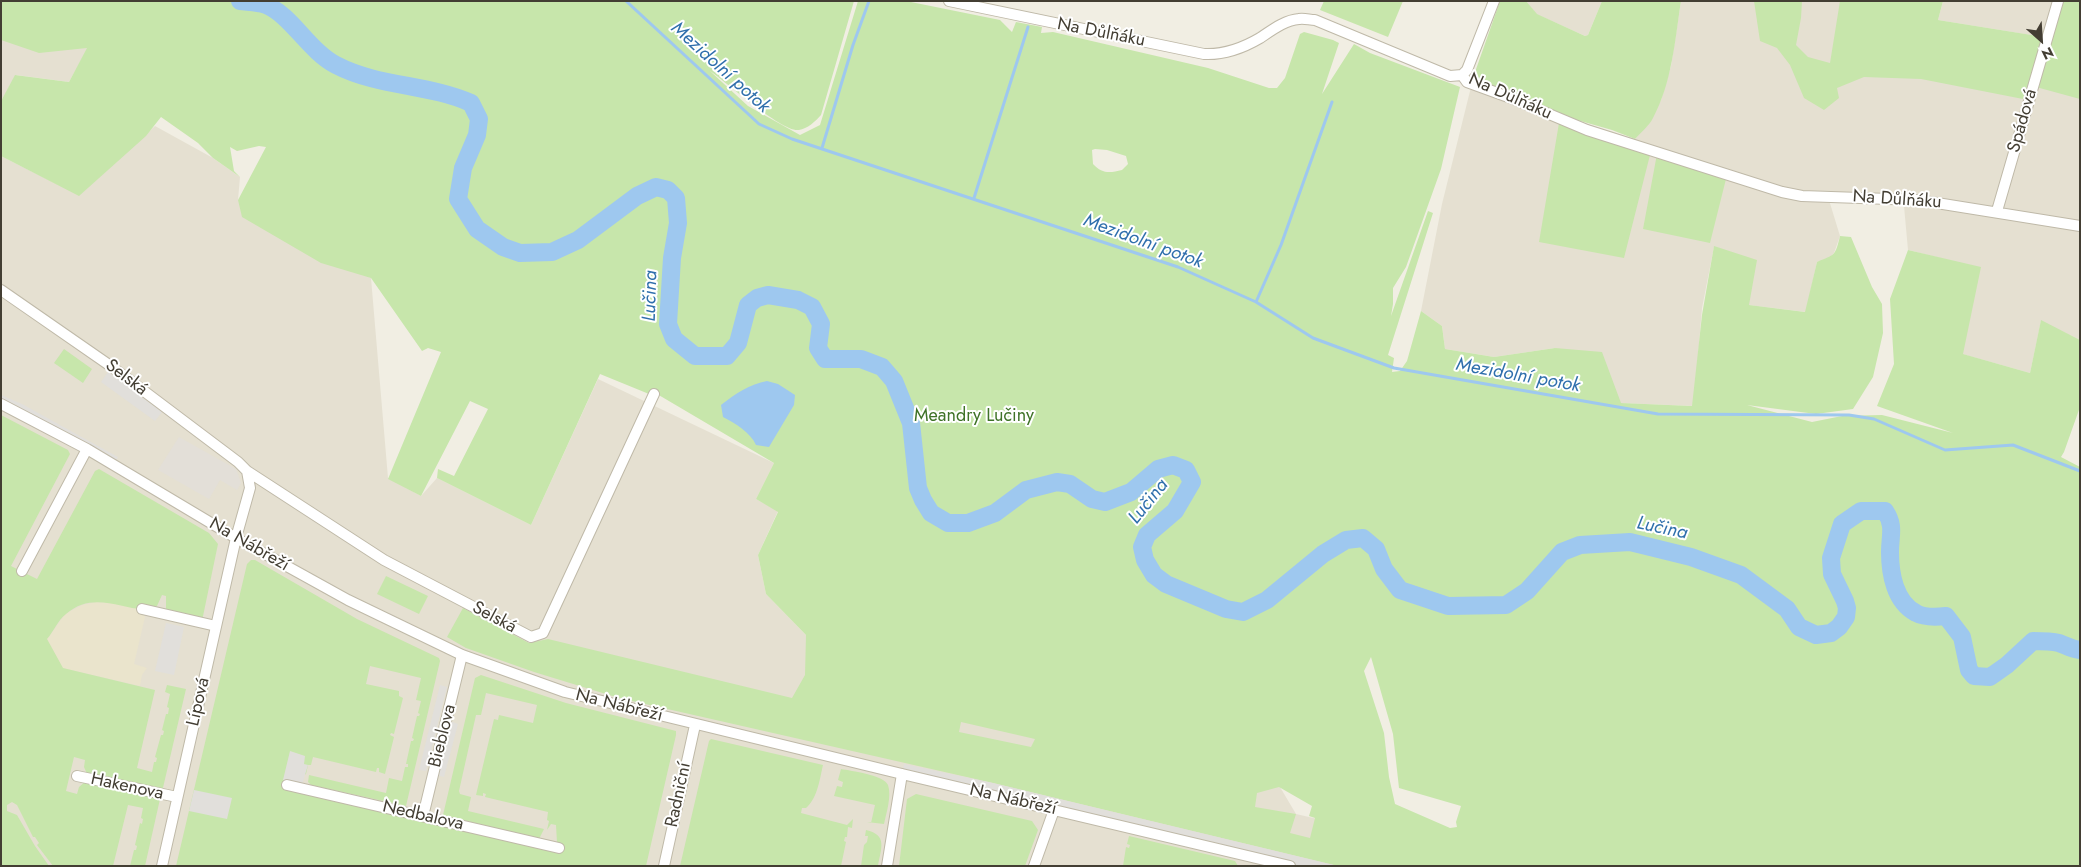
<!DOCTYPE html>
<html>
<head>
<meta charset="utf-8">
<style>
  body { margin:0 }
  #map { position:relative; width:2081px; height:867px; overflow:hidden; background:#f1eee3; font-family:Jost,sans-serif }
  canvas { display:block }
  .frame { position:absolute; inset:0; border:2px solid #433e33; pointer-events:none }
  .north { position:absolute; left:2016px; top:15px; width:50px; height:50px; -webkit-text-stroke:4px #fff; paint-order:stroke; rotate:154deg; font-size:14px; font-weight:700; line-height:20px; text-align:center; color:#433e33 }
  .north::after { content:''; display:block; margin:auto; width:18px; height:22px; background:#433e33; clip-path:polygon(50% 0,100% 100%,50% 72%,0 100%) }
</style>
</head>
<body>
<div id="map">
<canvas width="2081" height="867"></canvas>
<div class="frame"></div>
<div class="north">N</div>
</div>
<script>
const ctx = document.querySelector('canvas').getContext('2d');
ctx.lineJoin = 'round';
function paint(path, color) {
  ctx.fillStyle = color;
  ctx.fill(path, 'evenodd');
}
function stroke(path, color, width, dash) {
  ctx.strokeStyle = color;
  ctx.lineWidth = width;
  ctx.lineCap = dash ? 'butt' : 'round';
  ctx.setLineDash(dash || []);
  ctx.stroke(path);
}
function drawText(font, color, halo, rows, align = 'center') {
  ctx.font = font + ' Jost,sans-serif';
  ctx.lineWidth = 4;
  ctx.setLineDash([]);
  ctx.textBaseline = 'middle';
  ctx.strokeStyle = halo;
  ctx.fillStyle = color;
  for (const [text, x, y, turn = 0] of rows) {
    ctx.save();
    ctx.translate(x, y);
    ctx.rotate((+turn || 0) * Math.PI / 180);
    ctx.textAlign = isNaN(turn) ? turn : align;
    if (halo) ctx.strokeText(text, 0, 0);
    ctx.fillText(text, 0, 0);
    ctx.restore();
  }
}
paint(new Path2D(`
  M 1526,1 L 1602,1 L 1588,35 L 1585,36 L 1536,14 Z
  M 1681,1 L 1932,1 L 1921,79 L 2043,37 L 1938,20 L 1943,1 L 2080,1 L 2080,340 L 2041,321 L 2030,373 L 1962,354 L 1980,268 L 1908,250 L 1904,206 L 1894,194 L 1829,200 L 1840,236 L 1834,253 L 1829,259 L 1817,262 L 1806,312 L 1748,305 L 1714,247 L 1702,308 L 1694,406 L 1620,403 L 1555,348 L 1494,357 L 1445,349 L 1442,326 L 1421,311 L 1442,204 L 1474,75 L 1478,81 L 1570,118 L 1635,139 L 1661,100 L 1671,66 Z
  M 1,38 L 88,48 L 69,82 L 16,75 L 1,101 Z
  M 155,126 L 213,158 L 240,177 L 238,200 L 371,278 L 388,478 L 421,496 L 437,478 L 531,525 L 598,379 L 774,463 L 756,499 L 778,511 L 758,555 L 766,594 L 806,635 L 1280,787 L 1296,814 L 1365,830 L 1482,866 L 1,866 L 1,156 L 79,195 Z`), '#e5e0d1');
paint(new Path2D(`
  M 179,437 L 236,469 L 241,483 L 237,490 L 220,480 L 209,499 L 158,470 Z`), '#e3dfd8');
paint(new Path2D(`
  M 96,602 L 117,603 L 142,609 L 145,617 L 134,664 L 147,668 L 142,675 L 140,686 L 62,668 L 47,639 L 65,614 L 82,605 Z`), '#eae4cc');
paint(new Path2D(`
  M 1,1 L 854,1 L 821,115 C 816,121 807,129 799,130 C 783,133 725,81 710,71 L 748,106 L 800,135 L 820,125 L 858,1 L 906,1 L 1000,20 L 1012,32 L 1016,22 L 1042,27 L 1041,33 L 1053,32 L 1208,68 L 1269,88 L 1277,88 L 1285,78 L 1300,34 L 1304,32 L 1333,40 L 1339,43 L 1322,94 L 1354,44 L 1370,53 L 1460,87 L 1441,169 L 1406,267 L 1393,288 L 1393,304 L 1391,316 L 1428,211 L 1433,213 L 1388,355 L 1394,358 L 1392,372 L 1400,371 L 1407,361 L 1421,311 L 1442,326 L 1445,349 L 1494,357 L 1555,348 L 1602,352 L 1621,403 L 1692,406 L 1702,315 L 1714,246 L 1757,260 L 1749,305 L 1805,312 L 1817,262 C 1835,254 1835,257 1840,236 L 1851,237 L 1872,287 L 1882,304 L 1883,333 L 1873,377 L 1853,409 L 1816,414 L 1747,405 L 1812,422 L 1842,416 L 1882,415 L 1953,433 L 1877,406 L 1894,364 L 1890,299 L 1908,250 L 1981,267 L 1963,354 L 2030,373 L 2041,320 L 2080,340 L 2080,407 L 2064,452 L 2061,457 L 2080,467 L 2080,866 L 1338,866 L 993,783 L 619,698 L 534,672 L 466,648 L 447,637 L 463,608 L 529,643 L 548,639 L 792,698 L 805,675 L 806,635 L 766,594 L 758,555 L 778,512 L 756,499 L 774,463 L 657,394 L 649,394 L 600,374 L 531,525 L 437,478 L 438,469 L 454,476 L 488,409 L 470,401 L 421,496 L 388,479 L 441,352 L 428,348 L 422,351 L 371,278 L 321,263 L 242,217 L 238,200 L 266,147 L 259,146 L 237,151 L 230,147 L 234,171 L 240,177 L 213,158 L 198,143 L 161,117 L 146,136 L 79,196 L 1,156 L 1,101 L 15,75 L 69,82 L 87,48 L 39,53 L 1,40 ZM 1095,149 L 1107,150 L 1126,156 L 1128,164 L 1122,170 C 1110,173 1102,174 1093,164 L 1092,150 ZM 1371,657 L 1393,734 L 1399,788 L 1461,806 L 1456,822 L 1457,827 L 1450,828 L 1395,804 L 1389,777 L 1384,733 L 1364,671 ZM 961,722 L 1035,739 L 1031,747 L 959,732 ZM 1279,787 L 1312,806 L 1309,816 L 1315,818 L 1310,838 L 1290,833 L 1296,814 L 1255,807 L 1257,793 Z
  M 1324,1 L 1403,1 L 1388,37 L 1320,10 Z
  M 1500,1 L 1526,1 L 1537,14 L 1585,36 L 1588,35 L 1602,1 L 1681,1 C 1675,40 1672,83 1653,118 C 1649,126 1641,132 1635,139 L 1612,130 L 1570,118 L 1478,81 L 1474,75 Z
  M 1754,1 L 1802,1 L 1801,18 L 1796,45 L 1808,57 L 1830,63 L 1840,1 L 1943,1 L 1938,20 L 2044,37 L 2023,99 L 1921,79 L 1864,77 L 1837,88 L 1839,98 L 1824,110 L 1804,98 L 1790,65 L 1777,48 L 1760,41 Z
  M 2061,1 L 2080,1 L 2080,99 L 2036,87 Z
  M 1559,123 L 1650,155 L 1624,258 L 1539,242 Z
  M 1657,154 L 1726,179 L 1710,243 L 1643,229 Z
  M 64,349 L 92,369 L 83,383 L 54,363 Z
  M 1,415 L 68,450 L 70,454 L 11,566 L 37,579 L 95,471 L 99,469 L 209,533 L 218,544 L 202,621 L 166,610 L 166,596 L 162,595 L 157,606 C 131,618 98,586 66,614 C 58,620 54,631 47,639 L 63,668 L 155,690 L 137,768 L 152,772 L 154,762 L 156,762 L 157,758 L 155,757 L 161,735 L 163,735 L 164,731 L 162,730 L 166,714 L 168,714 L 169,708 L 167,707 L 170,694 L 165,692 L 167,685 L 186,689 L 162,792 L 114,778 L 87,774 L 84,767 L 85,760 L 74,757 L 66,791 L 77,794 L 79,787 L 86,781 L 160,799 L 145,866 L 130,866 L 134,850 L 136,850 L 137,846 L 135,845 L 140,823 L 142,824 L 143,819 L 141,818 L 143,808 L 128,805 L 113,866 L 53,866 L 37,845 L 39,843 L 35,837 L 33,837 L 17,805 L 12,802 L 7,805 L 7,811 L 17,815 L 35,846 L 49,866 L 1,866 Z
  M 251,560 L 255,560 L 357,619 L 439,658 L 440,661 L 406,806 L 311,785 L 308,782 L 309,775 L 386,793 L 389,778 L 402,781 L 405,767 L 408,767 L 408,764 L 406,764 L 411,741 L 413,741 L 414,739 L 412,738 L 417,716 L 419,716 L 420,714 L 418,713 L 421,701 L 416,700 L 421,678 L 370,666 L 366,684 L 399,691 L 399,696 L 403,698 L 394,734 L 391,733 L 390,735 L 394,737 L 385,774 L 379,772 L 379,768 L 377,768 L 376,772 L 313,757 L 311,765 L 308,765 L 306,774 L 290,782 L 557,843 L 556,825 L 551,824 L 547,830 L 549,821 L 547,820 L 548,812 L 485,797 L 486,794 L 483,793 L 483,796 L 476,795 L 494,719 L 498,720 L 499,715 L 533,723 L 537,705 L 486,693 L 481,715 L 476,715 L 459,791 L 460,794 L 471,797 L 468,811 L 544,829 L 539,839 L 443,815 L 475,678 L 481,675 L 566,703 L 676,731 L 676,735 L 646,866 L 176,866 L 247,564 Z
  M 386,576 L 428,596 L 419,614 L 377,594 Z
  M 711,739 L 823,765 C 820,777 818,798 806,808 L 802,808 L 801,813 L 847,825 L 853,819 L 852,828 L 848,827 L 847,837 L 845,837 L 844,841 L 846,842 L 841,866 L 680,866 L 709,741 Z
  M 841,769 C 851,771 884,775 888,785 C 892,796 886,814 884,824 L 867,822 L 871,823 L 875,805 L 834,796 L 837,786 L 842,787 L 843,782 L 838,780 Z
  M 916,794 L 1032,821 L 1038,830 L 1025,866 L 899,866 L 907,799 Z
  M 866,830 C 888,835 881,848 878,866 L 861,866 L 864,845 L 867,842 L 868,836 L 865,836 Z
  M 1129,836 L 1235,861 L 1238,866 L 1123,866 L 1126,847 L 1129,848 L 1130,845 L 1127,844 Z`), '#c7e6ab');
paint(new Path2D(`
  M 108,372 L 162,412 L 155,421 L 101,382 Z
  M 1,395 L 22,404 L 118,457 L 115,463 L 1,402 Z
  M 166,623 L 184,627 L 174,675 L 155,671 Z
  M 440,685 L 447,687 L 426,771 L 419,770 Z
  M 450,721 L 458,724 L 444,777 L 437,775 Z
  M 290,751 L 305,756 L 304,764 L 308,765 L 301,788 L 293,782 L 283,780 Z
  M 904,764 L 993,783 L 1338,866 L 1290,866 L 902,774 Z
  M 194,790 L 232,798 L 227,819 L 189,811 Z`), '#e1dfdb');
paint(new Path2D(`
  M 767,381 L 778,384 L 795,395 L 794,405 L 769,447 L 756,445 C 751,433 735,423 723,417 L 721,405 C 735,394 750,384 767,381 Z`), '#9ec8ef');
stroke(new Path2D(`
  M 626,1 L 759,124 L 792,139 L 1178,267 L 1256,302 L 1313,338 L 1394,368 L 1658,414 L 1849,415 L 1874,419 L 1945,450 L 2013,445 L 2080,471
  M 822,148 L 853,45 L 869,1
  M 974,198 L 1028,27
  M 1256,302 L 1281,245 L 1332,102`), '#9ec8ef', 3);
stroke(new Path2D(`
  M 240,1 C 248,2 259,2 266,5 C 291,15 309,51 336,65 C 378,87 429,84 471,103 L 479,119 L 477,135 L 463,168 L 458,199 L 477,229 L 503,247 L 520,253 L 552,252 L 578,240 L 637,196 L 656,187 L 668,190 L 676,198 L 678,223 L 672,258 L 668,324 L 674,339 L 695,356 L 727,356 L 738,343 L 748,305 L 757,298 L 768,295 L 798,300 L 812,307 L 821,324 L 818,348 L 825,359 L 861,359 L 882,367 L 894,381 L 911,423 L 918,488 L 923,500 L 931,513 L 948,523 L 968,523 L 995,513 L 1026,490 L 1057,482 L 1070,484 L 1092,499 L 1105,502 L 1131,492 L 1158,469 L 1173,465 L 1186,470 L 1192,482 L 1175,511 L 1147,535 L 1142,547 L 1145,560 L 1154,575 L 1166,584 L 1226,609 L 1243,612 L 1267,600 L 1323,554 L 1346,540 L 1363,538 L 1376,549 L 1384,569 L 1400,590 L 1448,606 L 1506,605 L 1527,591 L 1562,552 L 1580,545 L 1630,542 L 1691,557 L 1741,575 L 1787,609 L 1799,627 L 1816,635 L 1831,633 L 1839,627 L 1846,617 L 1847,608 L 1845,601 L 1832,574 L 1831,558 L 1842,524 L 1861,511 L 1885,511 C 1895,526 1890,535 1890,552 C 1890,574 1895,602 1916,613 C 1925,618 1937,617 1946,616 L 1962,637 L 1969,670 L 1974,676 L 1990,677 L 2007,665 L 2033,641 C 2042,641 2051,641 2059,643 C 2067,646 2071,649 2080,650`), '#9ec8ef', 18);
const minor = new Path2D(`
  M 949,1 L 1204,54 C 1224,55 1243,48 1260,38 C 1272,30 1285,20 1299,19 C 1304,18 1310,20 1315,20 L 1450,76 L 1462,75
  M 1462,75 L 1467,82 L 1511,98 L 1587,130 L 1782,192 L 1802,196 L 1918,200 L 2080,226
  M 1462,75 L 1467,70 L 1494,1
  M 1997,211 L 2058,1
  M 1,290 L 112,367 L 238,462 L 247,471 L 384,560 L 531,637 L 543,633 L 654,394
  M 1,404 L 87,449 L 236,538 L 348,600 L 462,655 L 565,692 L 902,774 L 1290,866
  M 22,571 L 87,449
  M 142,609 L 216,626
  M 77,776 L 177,797
  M 287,785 L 559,848
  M 423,816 L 462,655
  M 162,866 L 236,538 L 250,488 L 247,471
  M 664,866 L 695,725
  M 887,866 L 902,774
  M 1034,866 L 1054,810`);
stroke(minor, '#bfb9a8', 12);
stroke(minor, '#fff', 10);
drawText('18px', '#433e33', '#fff', [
  ["Na Důlňáku",1101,33,11],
  ["Na Důlňáku",1510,97,24],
  ["Spádová",2023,121,-74],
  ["Na Důlňáku",1897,200,4],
  ["Selská",126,378,37],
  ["Na Nábřeží",249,545,30],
  ["Selská",494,618,28],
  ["Lípová",199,702,-77],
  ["Na Nábřeží",619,706,14],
  ["Bieblova",443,736,-76],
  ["Hakenova",127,787,12],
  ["Radniční",679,795,-78],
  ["Na Nábřeží",1013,800,13],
  ["Nedbalova",423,816,13]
]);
drawText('18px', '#3f7328', '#fff', [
  ["Meandry Lučiny",974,417]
]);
drawText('italic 19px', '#2f6fac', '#fff', [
  ["Mezidolní potok",720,68,42],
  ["Mezidolní potok",1143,242,20],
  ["Lučina",651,296,-88],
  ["Mezidolní potok",1518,376,10],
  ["Lučina",1149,502,-51],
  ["Lučina",1662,529,12]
]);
</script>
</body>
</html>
